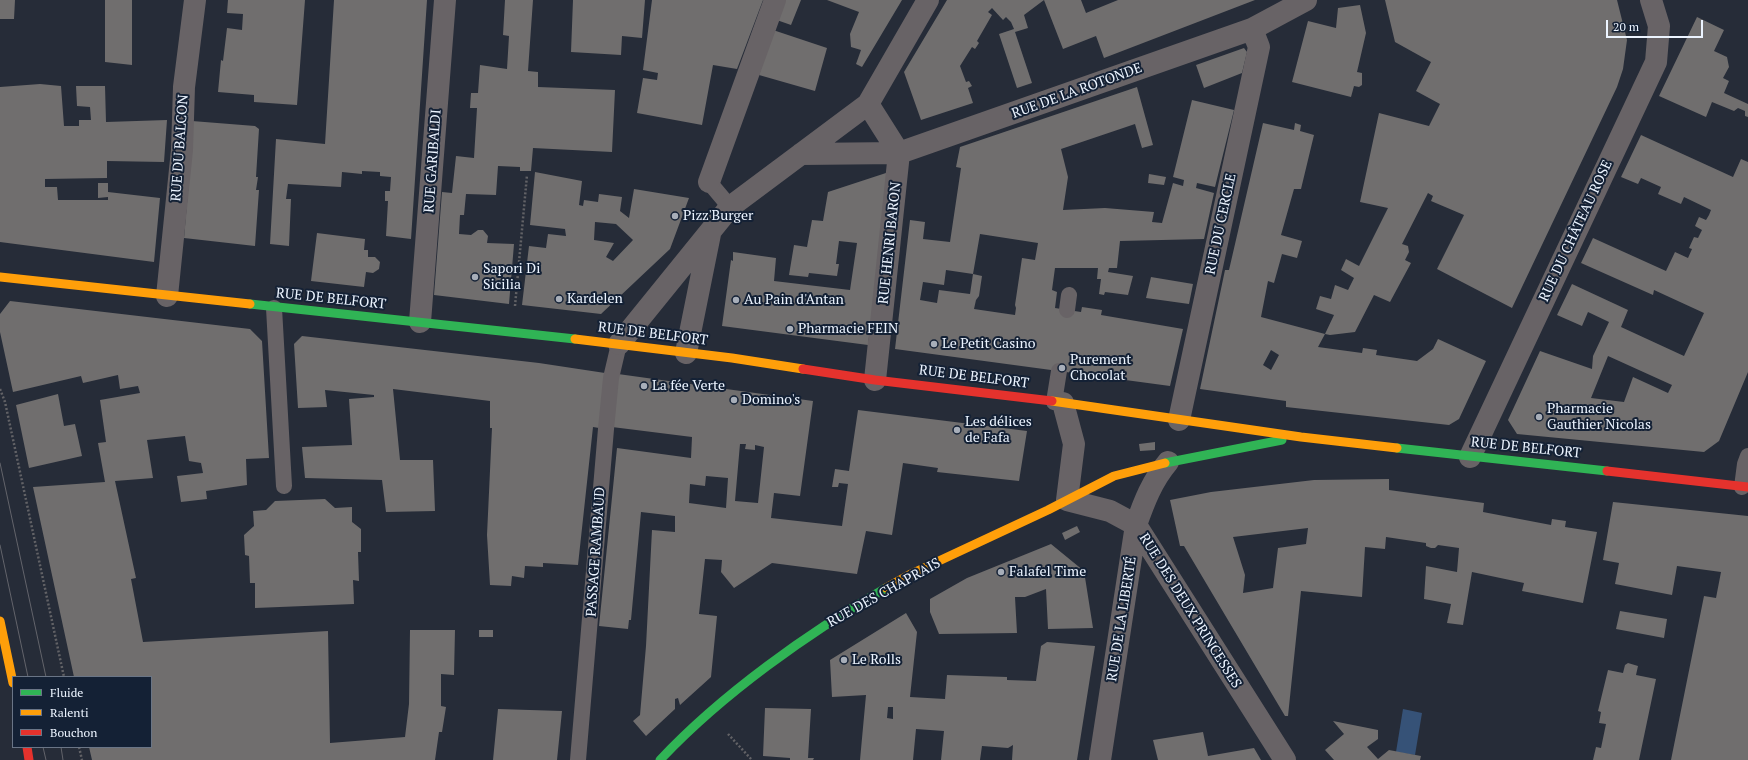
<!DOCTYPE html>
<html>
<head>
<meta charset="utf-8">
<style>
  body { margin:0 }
  #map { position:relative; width:1748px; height:760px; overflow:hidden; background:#262c38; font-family:"PT Serif",serif }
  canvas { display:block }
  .legend { position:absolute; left:12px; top:676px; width:140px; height:72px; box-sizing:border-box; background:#142135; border:1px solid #6a7586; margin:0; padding:5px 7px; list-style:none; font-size:12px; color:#ecf4ff }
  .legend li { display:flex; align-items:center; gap:8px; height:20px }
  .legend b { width:20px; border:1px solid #6a7586 }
  .scale { position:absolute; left:1606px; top:20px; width:97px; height:18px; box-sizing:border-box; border:2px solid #ecf4ff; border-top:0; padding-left:5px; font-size:12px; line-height:14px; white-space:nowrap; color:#ecf4ff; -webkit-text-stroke:3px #142135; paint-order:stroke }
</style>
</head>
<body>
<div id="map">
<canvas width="1748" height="760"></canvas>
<ul class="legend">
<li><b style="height:5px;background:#30b455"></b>Fluide</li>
<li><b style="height:5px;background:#ff9f0a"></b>Ralenti</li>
<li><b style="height:5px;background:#e5322d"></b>Bouchon</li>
</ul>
<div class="scale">20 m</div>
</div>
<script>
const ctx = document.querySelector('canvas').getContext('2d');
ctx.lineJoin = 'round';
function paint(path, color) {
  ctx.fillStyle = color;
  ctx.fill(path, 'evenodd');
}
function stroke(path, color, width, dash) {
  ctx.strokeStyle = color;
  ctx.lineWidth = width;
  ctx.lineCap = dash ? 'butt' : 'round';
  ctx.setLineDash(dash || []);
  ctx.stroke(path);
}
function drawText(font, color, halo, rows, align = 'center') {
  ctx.font = font + ' "PT Serif",serif';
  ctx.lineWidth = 4;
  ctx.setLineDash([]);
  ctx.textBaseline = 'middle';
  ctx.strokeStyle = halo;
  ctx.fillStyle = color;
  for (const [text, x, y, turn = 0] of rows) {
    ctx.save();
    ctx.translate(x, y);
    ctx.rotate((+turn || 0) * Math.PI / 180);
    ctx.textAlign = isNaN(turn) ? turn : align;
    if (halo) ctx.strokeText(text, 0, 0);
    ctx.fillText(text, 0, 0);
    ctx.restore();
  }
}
paint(new Path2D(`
  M 1403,709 L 1422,713 L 1415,755 L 1396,752 Z`), '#365277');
paint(new Path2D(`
  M 0,0 L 15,0 L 14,19 L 0,19 Z
  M 105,0 L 132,0 L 132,65 L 105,62 Z
  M 228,0 L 305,0 L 297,105 L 254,102 L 254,95 L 218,92 L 221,60 L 223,61 L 227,28 L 242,30 L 243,14 L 227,13 Z
  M 334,0 L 427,0 L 411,239 L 386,236 L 388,201 L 385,201 L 385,191 L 390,191 L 391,177 L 380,176 L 380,172 L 362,171 L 362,174 L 342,172 L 341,187 L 288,184 L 286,199 L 291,199 L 289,246 L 270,244 L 276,139 L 325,144 Z
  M 505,0 L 533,0 L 528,71 L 538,72 L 538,87 L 615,90 L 612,152 L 533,148 L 531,171 L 520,171 L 520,167 L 498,166 L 496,195 L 466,194 L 464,215 L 460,215 L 459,234 L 471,235 L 478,230 L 483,230 L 488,236 L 487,243 L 514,244 L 509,304 L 434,295 L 442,192 L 452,193 L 456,156 L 474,158 L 477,108 L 470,108 L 471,93 L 478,93 L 480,65 L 507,69 L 509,36 L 503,35 Z
  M 573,0 L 645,0 L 642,38 L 622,36 L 621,55 L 571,52 Z
  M 652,0 L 763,0 L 737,69 L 713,65 L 702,125 L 637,113 L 643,78 L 657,80 L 658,73 L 643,70 Z
  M 778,0 L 801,0 L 791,25 L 771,18 Z
  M 827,0 L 902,0 L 862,67 L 856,64 L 861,50 L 851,47 L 850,34 L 859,12 Z
  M 947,0 L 1044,0 L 1024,15 L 1028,28 L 1015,32 L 1032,83 L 1017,88 L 999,34 L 1014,29 L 1011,22 L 1006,17 L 1003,20 L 992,8 L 988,12 L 992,15 L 977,41 L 979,43 L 975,49 L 972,47 L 960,66 L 966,82 L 969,81 L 972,86 L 968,88 L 973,103 L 921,120 L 904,72 Z
  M 1044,0 L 1081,0 L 1086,13 L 1118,0 L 1255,0 L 1104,58 L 1096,36 L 1063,49 Z
  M 1385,0 L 1617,0 L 1627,40 L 1623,69 L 1617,87 L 1512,308 L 1437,269 L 1464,215 L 1431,201 L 1433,196 L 1428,193 L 1402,244 L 1408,246 L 1409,252 L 1405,260 L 1411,263 L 1390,302 L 1374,295 L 1355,332 L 1330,335 L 1325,334 L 1318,347 L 1362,353 L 1363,348 L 1377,350 L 1376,355 L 1417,361 L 1433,349 L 1438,339 L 1486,361 L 1459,419 L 1449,425 L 1286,407 L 1286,401 L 1200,389 L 1225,270 L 1229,270 L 1263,123 L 1294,130 L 1295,123 L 1301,125 L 1300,131 L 1314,135 L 1301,189 L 1294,189 L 1281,235 L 1302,241 L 1297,258 L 1282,254 L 1274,283 L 1268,281 L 1261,317 L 1325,334 L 1334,315 L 1316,309 L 1320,296 L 1331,299 L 1335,285 L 1348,290 L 1354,278 L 1341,270 L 1346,259 L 1359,266 L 1388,208 L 1360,202 L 1379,113 L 1429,126 L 1440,104 L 1416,91 L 1431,62 L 1395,42 ZM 1271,350 L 1279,355 L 1271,370 L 1263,365 Z
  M 1360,5 L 1366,33 L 1357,72 L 1362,73 L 1362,85 L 1359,87 L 1354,86 L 1351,97 L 1292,82 L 1308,21 L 1336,28 L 1338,8 Z
  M 1697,17 L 1724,30 L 1714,51 L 1727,57 L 1729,67 L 1723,78 L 1729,81 L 1724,93 L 1748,104 L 1748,117 L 1745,116 L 1745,111 L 1738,108 L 1734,111 L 1712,102 L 1706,117 L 1659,96 Z
  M 773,30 L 827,48 L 815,91 L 759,75 Z
  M 1244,48 L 1247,52 L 1242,73 L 1204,88 L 1196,65 Z
  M 40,84 L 61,86 L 64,126 L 79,126 L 79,120 L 91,120 L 90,107 L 77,106 L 76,86 L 105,86 L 106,122 L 167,120 L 164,162 L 107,161 L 107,178 L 45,179 L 45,187 L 57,187 L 58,200 L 108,200 L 108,197 L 98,198 L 98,183 L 108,183 L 108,192 L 160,198 L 154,262 L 0,242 L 0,87 Z
  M 1137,87 L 1153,145 L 1142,148 L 1135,124 L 1061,149 L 1068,177 L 1063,210 L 1105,208 L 1154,212 L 1152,222 L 1162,223 L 1173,183 L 1183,186 L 1184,180 L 1173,177 L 1192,100 L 1234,110 L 1215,187 L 1197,183 L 1196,188 L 1214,193 L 1204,239 L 1120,241 L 1117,268 L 1109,268 L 1108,272 L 1133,276 L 1128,295 L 1105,292 L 1104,295 L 1099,294 L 1101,279 L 1097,279 L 1098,268 L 1055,268 L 1052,290 L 1057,292 L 1055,308 L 1081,312 L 1082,307 L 1102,310 L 1101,315 L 1183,329 L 1170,386 L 895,349 L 910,220 L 925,222 L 923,239 L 950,242 L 961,168 L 956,167 L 960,147 ZM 980,234 L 1038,243 L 1035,260 L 1022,258 L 1015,305 L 1016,308 L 1015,315 L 974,309 L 976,300 L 979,296 L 982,276 L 973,274 L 970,294 L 939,290 L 937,303 L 920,300 L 923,282 L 944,285 L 946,270 L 973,274 Z
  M 192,121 L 255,126 L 259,129 L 256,177 L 258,177 L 256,190 L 259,190 L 255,246 L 184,238 L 191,157 Z
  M 1641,135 L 1733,177 L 1741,159 L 1748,162 L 1748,372 L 1719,441 L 1704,452 L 1517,434 L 1508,420 L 1540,351 L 1592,369 L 1593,356 L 1609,322 L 1588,312 L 1582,326 L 1557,315 L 1572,284 L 1628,310 L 1621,327 L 1684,356 L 1704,313 L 1654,290 L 1653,295 L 1581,263 L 1593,238 L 1666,271 L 1675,252 L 1688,258 L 1692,249 L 1689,248 L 1694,237 L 1698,238 L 1702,230 L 1695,226 L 1699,217 L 1706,220 L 1709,215 L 1711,210 L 1684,197 L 1681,204 L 1658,194 L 1661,187 L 1641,178 L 1638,184 L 1621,177 ZM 1608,356 L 1672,385 L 1668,393 L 1633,377 L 1624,402 L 1591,398 Z
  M 535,172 L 582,181 L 579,205 L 583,206 L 584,200 L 598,202 L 599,194 L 622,197 L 620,211 L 629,218 L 634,189 L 689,198 L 670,249 L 601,314 L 522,305 L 529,246 L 546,248 L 548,234 L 566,236 L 565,229 L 530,225 ZM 595,222 L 616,224 L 633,240 L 613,261 L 606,257 L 614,243 L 594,240 Z
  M 889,172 L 868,345 L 722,326 L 731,260 L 733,261 L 733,252 L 776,258 L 774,281 L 850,290 L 857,243 L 839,241 L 836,264 L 839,264 L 837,276 L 809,273 L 808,277 L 789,275 L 794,245 L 807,247 L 812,220 L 823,221 L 828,192 Z
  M 1149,174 L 1166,177 L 1164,185 L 1148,183 Z
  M 317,233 L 365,239 L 364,250 L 368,250 L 368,257 L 375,257 L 380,262 L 379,269 L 373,273 L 366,272 L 364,287 L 311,281 Z
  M 1151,277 L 1193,284 L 1189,304 L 1146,298 Z
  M 10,301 L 250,329 L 262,341 L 269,458 L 246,459 L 247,485 L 206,491 L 207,499 L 181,502 L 177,476 L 203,473 L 201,463 L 189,461 L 185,436 L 147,440 L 153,478 L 115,481 L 136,578 L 131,579 L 143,642 L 328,631 L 330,743 L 405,737 L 409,704 L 410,630 L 455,630 L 454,675 L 441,674 L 441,706 L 446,707 L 442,732 L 439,732 L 435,760 L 92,760 L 89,747 L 151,747 L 151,677 L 74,677 L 33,487 L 105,482 L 98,443 L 106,442 L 100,400 L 140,393 L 138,386 L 120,389 L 118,375 L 83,383 L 81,376 L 13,392 L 0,332 L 0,314 Z
  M 302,336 L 539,363 L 605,373 L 599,428 L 593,427 L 578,565 L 543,563 L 543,567 L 525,566 L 524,578 L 512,576 L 511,586 L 490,585 L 487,535 L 492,428 L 490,428 L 490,401 L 393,389 L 400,460 L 433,460 L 435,511 L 386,512 L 382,480 L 305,478 L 302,447 L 352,445 L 349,399 L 374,397 L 374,395 L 325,390 L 327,407 L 298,408 L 294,344 Z
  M 618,374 L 813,401 L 800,496 L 774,493 L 771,518 L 842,526 L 848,484 L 839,483 L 838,487 L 832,487 L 835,469 L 849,471 L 858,410 L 1027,431 L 1019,481 L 937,472 L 938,468 L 903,463 L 892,535 L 866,531 L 857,574 L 772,563 L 734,588 L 721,572 L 722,560 L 705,559 L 699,614 L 717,616 L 711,677 L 680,705 L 678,698 L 675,699 L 675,709 L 646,736 L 633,721 L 640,715 L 646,646 L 652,530 L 675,532 L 675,516 L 641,512 L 631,620 L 629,620 L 628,629 L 599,626 L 617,448 L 691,458 L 692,437 L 612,427 ZM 740,444 L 746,444 L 745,449 L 755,450 L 755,445 L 764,447 L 758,503 L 735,501 ZM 706,476 L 728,478 L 726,508 L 689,503 L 690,484 L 705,486 Z
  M 58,394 L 64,426 L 75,424 L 82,456 L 29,468 L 16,405 Z
  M 1155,442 L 1155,450 L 1140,451 L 1139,444 Z
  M 1389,479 L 1389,490 L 1484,503 L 1483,512 L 1551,525 L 1552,519 L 1566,521 L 1565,527 L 1597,532 L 1583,603 L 1522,591 L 1524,583 L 1472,572 L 1463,625 L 1447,623 L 1451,604 L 1424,599 L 1426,566 L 1457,572 L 1459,548 L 1438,545 L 1435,548 L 1431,548 L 1426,546 L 1426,543 L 1386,537 L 1385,549 L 1365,547 L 1362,597 L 1301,591 L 1288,716 L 1285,716 L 1184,546 L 1180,546 L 1170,500 L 1211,492 L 1314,480 ZM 1308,528 L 1306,544 L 1278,548 L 1273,588 L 1243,593 L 1245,575 L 1233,537 Z
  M 325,499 L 335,508 L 352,507 L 352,522 L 361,529 L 361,552 L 358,552 L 359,581 L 353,580 L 354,604 L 255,608 L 255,583 L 250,583 L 249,556 L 245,555 L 244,535 L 254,526 L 253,511 L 266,510 L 275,501 Z
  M 1613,502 L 1748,516 L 1748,760 L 1671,760 L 1704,596 L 1716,598 L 1721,572 L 1677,566 L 1672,595 L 1615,584 L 1619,563 L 1603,560 Z
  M 1077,526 L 1080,532 L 1065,540 L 1062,533 Z
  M 1051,544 L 1084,571 L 1093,628 L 1048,629 L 1046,589 L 1025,597 L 1015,597 L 1017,633 L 939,634 L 930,612 L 930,599 L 967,578 Z
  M 1620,611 L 1667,619 L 1664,638 L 1616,629 Z
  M 906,613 L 917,632 L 910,697 L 945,699 L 947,675 L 1007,677 L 1007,680 L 1036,681 L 1041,646 L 1047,642 L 1095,646 L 1077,760 L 1012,760 L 1013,745 L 1008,748 L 982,746 L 980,760 L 941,760 L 944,731 L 916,729 L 913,760 L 860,760 L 866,695 L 832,697 L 830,660 ZM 888,707 L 893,707 L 893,719 L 887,718 Z
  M 479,630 L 493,630 L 493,637 L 479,637 Z
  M 1628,663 L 1638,666 L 1636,675 L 1656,679 L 1639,760 L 1593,760 L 1596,747 L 1601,748 L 1606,724 L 1599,723 L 1601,712 L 1598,711 L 1608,670 L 1623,673 L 1625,665 Z
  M 765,708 L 811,709 L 808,758 L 814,758 L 813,760 L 790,760 L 790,758 L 763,756 Z
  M 498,709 L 562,711 L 557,760 L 493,760 Z
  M 1333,721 L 1378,730 L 1378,739 L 1367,747 L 1378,759 L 1389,750 L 1421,756 L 1420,760 L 1334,760 L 1325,750 L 1344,734 Z
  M 1203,732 L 1208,756 L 1254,748 L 1261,760 L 1158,760 L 1153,740 Z`), '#706e6e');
stroke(new Path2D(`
  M 515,306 L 527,175
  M 0,389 L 5,402 L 64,677
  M 728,734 L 752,760
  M 79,747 L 82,760`), '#626266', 2.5, [2, 2]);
stroke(new Path2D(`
  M 709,182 L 730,207
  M 274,308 L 284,486
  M 1067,310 L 1069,295
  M 1054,402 L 1059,371
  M 1742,487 L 1745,464 L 1748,456
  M 578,760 L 606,429 L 611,378 L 619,344`), '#686366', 16);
stroke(new Path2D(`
  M 868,104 L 899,153 L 1252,29 L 1306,0
  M 801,154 L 899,153 L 875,380
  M 709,182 L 775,0
  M 167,296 L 182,150 L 184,87 L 195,0
  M 420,322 L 445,0
  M 619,344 L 730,207 L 868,104 L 928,0
  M 686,353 L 710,234
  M 1063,403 L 1074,444 L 1067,500 L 1110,511 L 1136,525 L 1285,760
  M 1179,420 L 1259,47 L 1252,29
  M 1470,457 L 1656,62 L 1659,26 L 1651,0
  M 1100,760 L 1136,525 C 1144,502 1152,481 1168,462`), '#686366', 22);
stroke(new Path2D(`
  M 250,304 L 575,339
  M 1397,448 L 1607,471
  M 1165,463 L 1282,440
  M 660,760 C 722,694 808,633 886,588`), '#30b455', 9);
stroke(new Path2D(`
  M 0,277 L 250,304
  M 575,339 L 732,358 L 803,369
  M 1052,401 L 1301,437 L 1397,448
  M 886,588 L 911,574 L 1048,510 L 1114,476 L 1165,463
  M 0,621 L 13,683`), '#ff9f0a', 9);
stroke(new Path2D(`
  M 803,369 L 875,380 L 1052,401
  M 1607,471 L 1748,487
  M 27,747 L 29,760`), '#e5322d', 9);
stroke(new Path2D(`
  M 0,463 L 46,677
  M 0,545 L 28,677
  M 43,747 L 46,760
  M 61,747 L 63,760`), '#63646b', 1);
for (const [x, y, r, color] of [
  [675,216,4,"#a7aeb9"],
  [475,277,4,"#a7aeb9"],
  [559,299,4,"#a7aeb9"],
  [736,300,4,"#a7aeb9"],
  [790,329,4,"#a7aeb9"],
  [934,344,4,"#a7aeb9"],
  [1062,368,4,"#a7aeb9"],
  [644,386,4,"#a7aeb9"],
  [734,400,4,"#a7aeb9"],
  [1539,417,4,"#a7aeb9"],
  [957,430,4,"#a7aeb9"],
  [1001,572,4,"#a7aeb9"],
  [844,660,4,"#a7aeb9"]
]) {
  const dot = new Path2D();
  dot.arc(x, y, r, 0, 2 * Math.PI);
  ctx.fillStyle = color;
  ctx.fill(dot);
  stroke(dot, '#142135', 1.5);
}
drawText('14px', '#ecf4ff', '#142135', [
  ["RUE DE LA ROTONDE",1077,91,-20],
  ["RUE DU BALCON",180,148,-86],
  ["RUE GARIBALDI",433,161,-86],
  ["RUE DU CERCLE",1221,224,-78],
  ["RUE DU CHÂTEAU ROSE",1576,231,-65],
  ["RUE HENRI BARON",890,243,-84],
  ["RUE DE BELFORT",331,299,6],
  ["RUE DE BELFORT",653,334,7],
  ["RUE DE BELFORT",974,377,7],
  ["RUE DE BELFORT",1526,448,6],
  ["PASSAGE RAMBAUD",596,552,-86],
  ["RUE DES CHAPRAIS",884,593,-29],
  ["RUE DES DEUX PRINCESSES",1190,611,58],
  ["RUE DE LA LIBERTÉ",1122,619,-81]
]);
drawText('14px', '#ecf4ff', '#142135', [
  ["Pizz'Burger",683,216],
  ["Sapori Di",483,269],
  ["Sicilia",483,285],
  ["Kardelen",567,299],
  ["Au Pain d'Antan",744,300],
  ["Pharmacie FEIN",798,329],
  ["Le Petit Casino",942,344],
  ["Purement",1070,360],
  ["Chocolat",1070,376],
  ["La fée Verte",652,386],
  ["Domino's",742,400],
  ["Pharmacie",1547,409],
  ["Gauthier Nicolas",1547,425],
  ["Les délices",965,422],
  ["de Fafa",965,438],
  ["Falafel Time",1009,572],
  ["Le Rolls",852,660]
], 'left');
</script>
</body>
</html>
